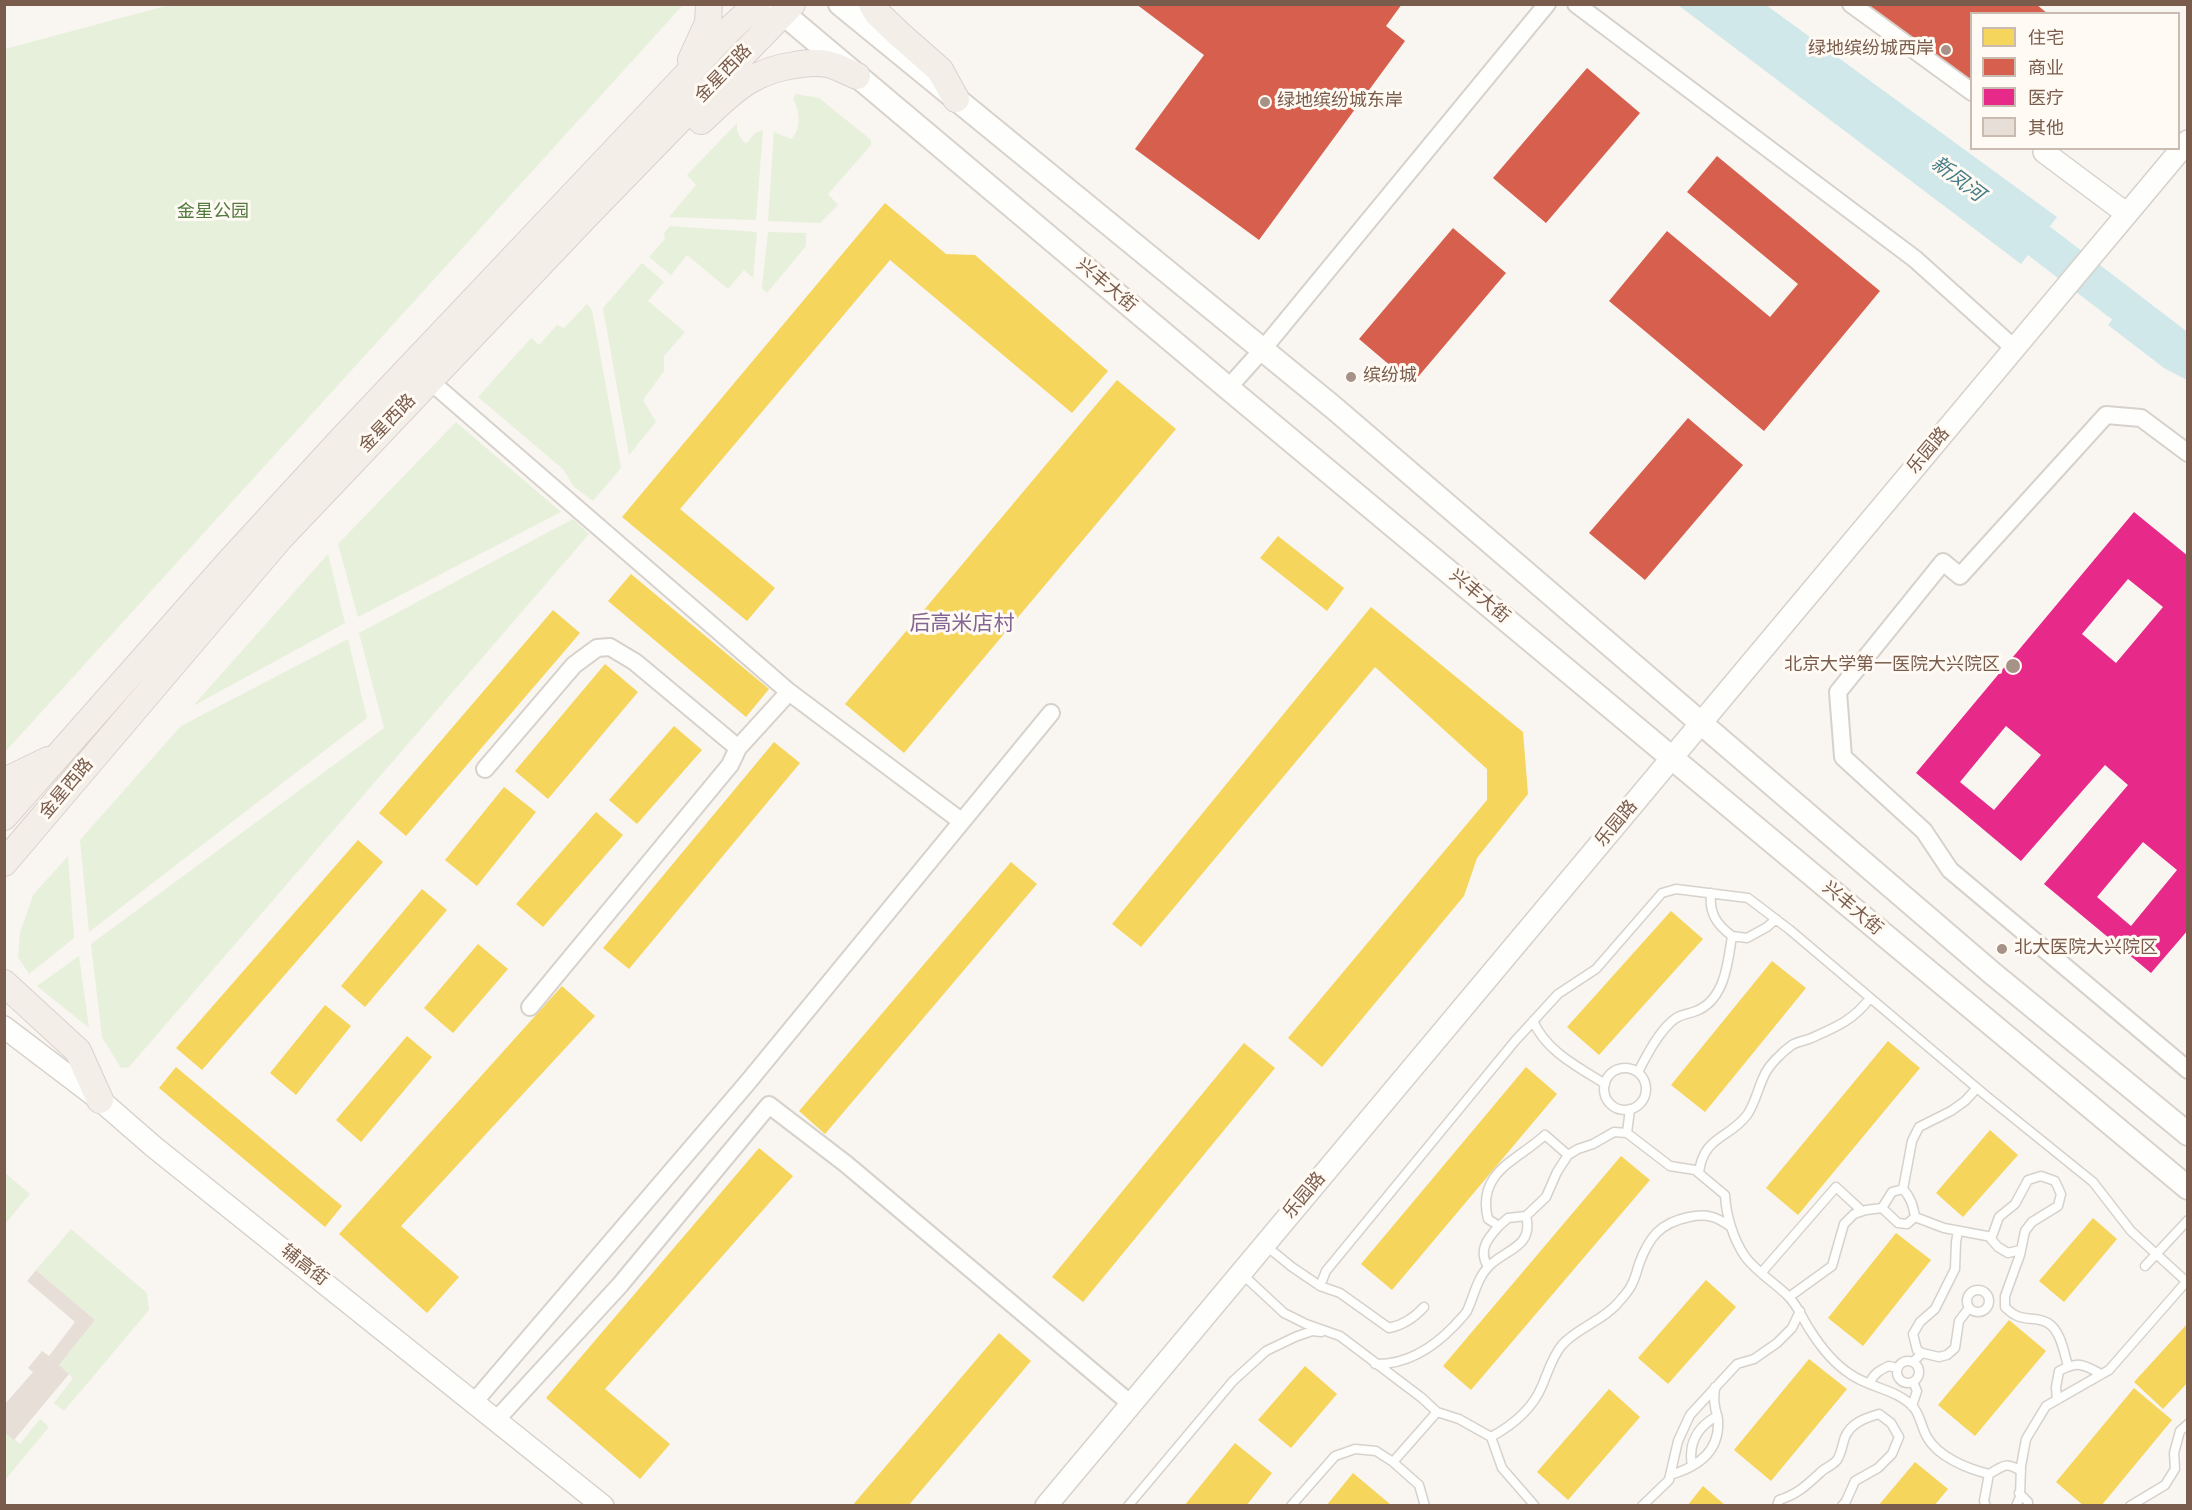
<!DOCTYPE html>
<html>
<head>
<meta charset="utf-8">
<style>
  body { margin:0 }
  #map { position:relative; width:2192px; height:1510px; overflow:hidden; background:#f9f5f0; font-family:"Titillium Web","Noto Sans SC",sans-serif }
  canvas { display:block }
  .frame { position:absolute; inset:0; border:6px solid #7a5c4d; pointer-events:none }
  .legend { position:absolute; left:1970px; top:12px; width:210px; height:138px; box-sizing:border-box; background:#fffaf3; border:2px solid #cabbb1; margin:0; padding:8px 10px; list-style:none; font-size:18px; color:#7a5c4d }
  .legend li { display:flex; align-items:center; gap:12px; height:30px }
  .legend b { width:30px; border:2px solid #cabbb1 }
</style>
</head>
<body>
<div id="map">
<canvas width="2192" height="1510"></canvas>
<div class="frame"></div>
<ul class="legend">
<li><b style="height:16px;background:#f6d55c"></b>住宅</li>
<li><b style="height:16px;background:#d6604d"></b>商业</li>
<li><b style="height:16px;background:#e7298a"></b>医疗</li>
<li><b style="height:16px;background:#e6ded7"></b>其他</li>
</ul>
</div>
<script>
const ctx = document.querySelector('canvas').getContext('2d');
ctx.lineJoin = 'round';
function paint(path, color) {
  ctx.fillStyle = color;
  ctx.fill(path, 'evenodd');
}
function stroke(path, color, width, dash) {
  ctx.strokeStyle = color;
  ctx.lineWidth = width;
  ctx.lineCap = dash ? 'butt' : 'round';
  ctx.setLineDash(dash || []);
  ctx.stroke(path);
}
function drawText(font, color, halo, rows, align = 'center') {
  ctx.font = font + ' "Titillium Web","Noto Sans SC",sans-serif';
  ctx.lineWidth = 6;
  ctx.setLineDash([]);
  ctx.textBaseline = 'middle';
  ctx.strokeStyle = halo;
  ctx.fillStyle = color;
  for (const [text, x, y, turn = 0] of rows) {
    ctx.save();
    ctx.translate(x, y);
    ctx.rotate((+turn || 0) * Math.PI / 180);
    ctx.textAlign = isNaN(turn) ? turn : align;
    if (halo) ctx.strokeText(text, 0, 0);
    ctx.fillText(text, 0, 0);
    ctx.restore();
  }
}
paint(new Path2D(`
  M 173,4 L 683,5 L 5,752 L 5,49 Z
  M 796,94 L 819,98 L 871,140 L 871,145 L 828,194 L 838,205 L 820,223 L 768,221 L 774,132 L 791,139 C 802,129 800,111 793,99 Z
  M 737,123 C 736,133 740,137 746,144 L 755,133 L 763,130 L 756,220 L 669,217 L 696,185 L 687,175 Z
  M 670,226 L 757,232 L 753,278 L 744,270 L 728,289 L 687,255 L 671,275 L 649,257 L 665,239 L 664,233 Z
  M 768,232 L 806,233 L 806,246 L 767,293 L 762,288 Z
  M 642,263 L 664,282 L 648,301 L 685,332 L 664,356 L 664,371 L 643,400 L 656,422 L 629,455 L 603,308 Z
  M 587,304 L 592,310 L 621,468 L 593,501 L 573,486 L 564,470 L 478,397 L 531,338 L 539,345 L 557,325 L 564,328 Z
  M 456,422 L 561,512 L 358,617 L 338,544 Z
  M 573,519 L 589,534 L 129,1067 L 121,1068 L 102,1037 L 91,944 L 384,728 L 359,633 Z
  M 328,554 L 345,623 L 193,706 Z
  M 348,639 L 367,718 L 89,932 L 80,840 L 181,726 Z
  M 68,856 L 74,938 L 29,974 L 18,957 L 20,933 L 33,895 Z
  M 79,956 L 89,1028 L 37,986 Z
  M 5,1173 L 30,1194 L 5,1224 Z
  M 71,1229 L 147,1293 L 149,1310 L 64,1411 L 54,1403 L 73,1378 L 59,1365 L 95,1320 L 36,1270 Z
  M 40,1419 L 49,1427 L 5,1480 L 5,1432 L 20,1444 Z`), '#e7f0db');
paint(new Path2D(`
  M 1678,5 L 1766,5 L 2057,217 L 2021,264 Z
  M 2127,300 L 2187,345 L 2187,380 L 2164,368 L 2108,325 Z`), '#d0e8ea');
paint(new Path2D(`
  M 885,203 L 946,254 L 975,255 L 1108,371 L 1072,413 L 890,260 L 680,509 L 775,588 L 747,621 L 622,517 Z
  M 1117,380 L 1176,429 L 904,753 L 845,704 Z
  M 1278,536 L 1344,588 L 1327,611 L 1260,558 Z
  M 631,574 L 769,689 L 746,717 L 608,601 Z
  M 1371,607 L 1523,732 L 1528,794 L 1477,858 L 1464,896 L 1322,1067 L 1288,1038 L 1487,800 L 1487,769 L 1375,667 L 1141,947 L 1112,924 Z
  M 553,610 L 580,633 L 406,836 L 379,813 Z
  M 605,664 L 638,692 L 548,799 L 515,771 Z
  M 674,726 L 702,750 L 637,824 L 609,800 Z
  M 774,742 L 800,763 L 629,969 L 603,948 Z
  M 504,787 L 536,812 L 477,886 L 445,860 Z
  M 596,812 L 623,835 L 543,927 L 516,904 Z
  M 358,840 L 383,862 L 202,1070 L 176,1048 Z
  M 1011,862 L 1037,884 L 825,1134 L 799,1111 Z
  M 422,889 L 447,910 L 365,1007 L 341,986 Z
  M 1671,911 L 1703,939 L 1599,1055 L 1567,1027 Z
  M 478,944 L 508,969 L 453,1033 L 424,1008 Z
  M 1772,961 L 1806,988 L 1705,1112 L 1671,1085 Z
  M 562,986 L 595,1016 L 401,1226 L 459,1277 L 427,1313 L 339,1234 Z
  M 325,1005 L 351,1026 L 296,1095 L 270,1073 Z
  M 407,1036 L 432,1057 L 361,1142 L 336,1120 Z
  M 1888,1041 L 1920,1068 L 1798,1215 L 1766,1188 Z
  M 1244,1043 L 1275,1068 L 1083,1302 L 1052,1277 Z
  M 176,1067 L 342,1206 L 325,1227 L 159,1088 Z
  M 1526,1067 L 1557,1094 L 1392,1290 L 1361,1264 Z
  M 1990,1130 L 2018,1155 L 1963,1217 L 1936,1193 Z
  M 759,1148 L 793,1176 L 605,1389 L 670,1444 L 640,1479 L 546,1398 Z
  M 1621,1156 L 1650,1180 L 1471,1390 L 1443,1366 Z
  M 2093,1218 L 2117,1239 L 2064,1302 L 2039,1281 Z
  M 1896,1233 L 1931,1260 L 1863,1346 L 1828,1318 Z
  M 1706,1280 L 1736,1307 L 1668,1384 L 1638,1358 Z
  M 2009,1320 L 2046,1351 L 1975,1436 L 1938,1405 Z
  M 2188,1323 L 2188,1382 L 2163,1409 L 2134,1382 Z
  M 999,1333 L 1031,1361 L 908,1506 L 852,1506 Z
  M 1809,1359 L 1847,1389 L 1771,1481 L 1734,1450 Z
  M 1305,1366 L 1337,1394 L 1291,1448 L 1258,1420 Z
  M 2134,1388 L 2172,1420 L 2101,1506 L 2084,1506 L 2056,1482 Z
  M 1609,1389 L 1640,1417 L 1568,1500 L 1537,1472 Z
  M 1235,1443 L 1272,1473 L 1246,1506 L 1184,1506 Z
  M 1915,1462 L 1948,1489 L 1934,1506 L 1878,1506 Z
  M 1353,1473 L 1390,1504 L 1388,1506 L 1326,1506 Z
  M 1703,1486 L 1726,1506 L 1687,1506 Z`), '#f6d55c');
paint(new Path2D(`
  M 1136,4 L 1402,4 L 1386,26 L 1405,41 L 1259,240 L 1135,149 L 1204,55 Z
  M 1859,4 L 2036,4 L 2048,14 L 1972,14 L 1972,87 Z
  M 1587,68 L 1640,113 L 1546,223 L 1493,178 Z
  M 1717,156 L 1880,291 L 1764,431 L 1609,301 L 1667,231 L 1770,317 L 1798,284 L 1687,192 Z
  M 1453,228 L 1506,273 L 1412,384 L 1359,339 Z
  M 1688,418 L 1743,465 L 1645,580 L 1589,533 Z`), '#d6604d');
paint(new Path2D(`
  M 2134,512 L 2188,556 L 2188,930 L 2151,973 L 2044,884 L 2128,785 L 2105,765 L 2021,861 L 1916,773 ZM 2128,579 L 2163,607 L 2116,663 L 2082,634 ZM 2006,726 L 2041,755 L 1994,810 L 1960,782 ZM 2143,842 L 2177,870 L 2131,926 L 2097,897 Z`), '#e7298a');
stroke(new Path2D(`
  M 2000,211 L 2188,355`), '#d0e8ea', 36);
paint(new Path2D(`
  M 36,1270 L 95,1320 L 59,1365 L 69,1374 L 14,1440 L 4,1432 L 4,1405 L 33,1372 L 28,1368 L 42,1351 L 49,1356 L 75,1322 L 27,1281 Z`), '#e6ded7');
const service = new Path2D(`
  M 1732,936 L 1747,938 L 1767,927 L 1776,919
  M 1533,1021 C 1547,1052 1577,1066 1605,1084
  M1604 1089a21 21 0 1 1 42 0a21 21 0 1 1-42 0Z
  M 1638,1072 C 1647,1055 1657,1035 1671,1022 C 1679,1014 1686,1015 1696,1011 C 1725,1000 1728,962 1732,936 C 1716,924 1709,913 1711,893
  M 1977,1088 L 1965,1101 L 1951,1111 L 1919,1127 L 1912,1141 L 1903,1189 C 1911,1198 1913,1205 1915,1217 L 1944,1228 L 1992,1237
  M 1630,1109 L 1627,1133 L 1670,1166 L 1695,1170 L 1725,1195 C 1726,1215 1733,1238 1744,1255 C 1754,1270 1775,1283 1788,1296 C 1798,1306 1802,1318 1810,1330 C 1820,1346 1835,1364 1850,1374 C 1869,1388 1898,1389 1914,1408 C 1920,1415 1922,1429 1927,1437 C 1938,1457 1968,1469 1989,1474 C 2004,1466 2005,1461 2021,1471
  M 1699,1173 C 1703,1136 1729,1139 1747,1115 C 1755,1104 1758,1088 1764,1076 C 1768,1066 1782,1052 1792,1045 C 1797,1042 1803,1041 1809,1039 C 1834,1028 1853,1021 1870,998
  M 1903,1189 L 1892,1192 L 1882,1208 L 1898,1223 L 1907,1224 L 1915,1217
  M 1499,1226 L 1508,1218 L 1526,1216
  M 1265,1245 L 1292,1267 L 1320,1286 L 1340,1293 L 1389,1328 C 1404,1325 1414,1318 1424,1307
  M 2020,1250 L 2008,1253 L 1998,1247 L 1991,1239 L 1999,1217 L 2015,1204 L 2028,1180 L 2041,1176 L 2055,1181 L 2061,1194 L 2058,1206 L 2032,1222 L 2025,1231 L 2020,1255 L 2005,1296 L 2005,1307 C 2022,1325 2033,1314 2048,1323 C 2061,1331 2064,1353 2068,1366
  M 2145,1266 L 2188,1220
  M 1488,1267 C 1478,1250 1487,1239 1499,1226 L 1488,1219 C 1476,1172 1518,1160 1545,1135 L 1568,1155
  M 1762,1272 L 1836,1187 L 1862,1211
  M 1241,1273 L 1284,1313 L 1306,1324 L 1340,1336 L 1422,1398 L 1437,1412 L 1393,1462 L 1376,1451 L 1355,1449 L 1335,1456 L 1291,1506
  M 1320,1286 L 1326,1271 L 1515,1041 L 1558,994 L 1596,969 L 1662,893 L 1676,889 L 1748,898 L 1790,930 L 1984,1094 L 2093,1182 L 2131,1231 L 2188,1283
  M1967 1301a11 11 0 1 1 22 0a11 11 0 1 1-22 0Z
  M 1789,1297 L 1832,1266 L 1844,1224 L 1854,1214 L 1866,1210 L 1882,1208
  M 1922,1353 L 1917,1350 L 1913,1334 L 1920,1322 L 1935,1309 L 1955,1269 L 1956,1242 L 1958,1231
  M1897 1372a11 11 0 1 1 22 0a11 11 0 1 1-22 0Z
  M 1913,1362 L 1922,1353 L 1939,1357 L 1947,1355 L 1955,1348 L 1959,1321 L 1969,1308
  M 1375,1364 C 1407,1365 1434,1347 1455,1325 C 1459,1320 1464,1316 1467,1311 C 1474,1296 1477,1278 1489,1266 C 1506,1249 1534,1247 1526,1216 L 1546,1197 L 1557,1172 L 1568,1155 L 1578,1149 L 1593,1144 L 1614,1132 L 1627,1133
  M 1870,1383 C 1873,1374 1880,1370 1889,1366 L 1897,1368
  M 2057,1400 L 2056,1387 L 2059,1371 C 2078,1361 2083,1364 2101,1374
  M 1912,1406 L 1917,1391 L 1913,1382
  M 1437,1412 L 1459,1419 L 1491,1437 L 1502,1468 L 1535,1506
  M 1491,1437 C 1513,1425 1532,1410 1542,1386 C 1548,1372 1552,1357 1562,1345 C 1577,1328 1602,1321 1617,1304 C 1622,1298 1628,1292 1631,1286 C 1635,1279 1637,1271 1639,1264 C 1649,1237 1660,1223 1689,1217 C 1707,1213 1717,1217 1731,1227
  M 1393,1462 L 1419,1485 L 1425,1506
  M 1692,1466 C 1688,1444 1697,1427 1717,1416
  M 1670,1475 C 1698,1467 1720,1451 1718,1420 C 1718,1415 1715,1411 1715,1406 C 1713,1400 1715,1393 1715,1387
  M 2019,1493 L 2028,1502 L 2028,1506
  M 1128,1506 L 1233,1381 L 1266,1351 L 1295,1337 L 1312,1331 L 1321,1332
  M 1642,1506 L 1669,1480 L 1678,1441 L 1690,1415 L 1737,1364 L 1754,1359 L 1777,1343 L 1792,1328 L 1800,1311
  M 1777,1506 L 1779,1500 C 1798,1494 1808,1484 1822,1471 C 1827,1467 1833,1465 1837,1460 C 1842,1452 1842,1445 1845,1437 C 1851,1423 1865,1418 1879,1414 L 1891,1423 L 1899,1437 L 1892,1454 L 1878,1468 L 1855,1481 L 1846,1501 L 1842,1506
  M 1986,1506 L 1984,1501 L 1989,1474
  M 2016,1506 L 2020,1497 L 2021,1466 L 2026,1439 L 2046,1406 L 2109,1370 L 2186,1282
  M 2130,1506 L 2165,1485 L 2175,1469 L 2174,1453 L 2180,1431 L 2188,1424`);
const minor = new Path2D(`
  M 1576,4 L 1915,259 L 2015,349
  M 1851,4 L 1972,92
  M 430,381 L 789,692 L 738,748 L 730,765 L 530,1007
  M 1228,388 L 1263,349 L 1547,4
  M 2188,453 L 2141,418 L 2106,415 L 1960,576 L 1943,562 L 1838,692 L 1843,757 L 1924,831 L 1950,870 L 2188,1070
  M 789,692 L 961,821
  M 485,769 L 574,665 L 597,648 L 610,647 L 635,662 L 738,748
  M 475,1401 L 748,1082 L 1051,713
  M 497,1419 L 620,1285 L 769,1105 L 846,1164 L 1131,1404`);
const tertiary = new Path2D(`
  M 2044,152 L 2127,214
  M 4,1027 L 100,1100 L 154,1147 L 603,1506
  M 1046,1506 L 2188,141`);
const secondary = new Path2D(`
  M 772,4 L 1228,388 L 2188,1188
  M 840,4 L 1334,408 L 1992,973 L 2188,1134`);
const primary = new Path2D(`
  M 872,4 L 877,13 L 899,34 L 940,70 L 956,99
  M 691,60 L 708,23 L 709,4
  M 701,121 C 732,92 751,71 795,65 C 805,63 816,62 827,64 C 837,66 847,72 857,76
  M 4,785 L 11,778 L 48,760
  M 4,817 L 230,561 L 343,438 L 731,28 L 757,4
  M 4,863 L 280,538 L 585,217 L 792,4
  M 4,983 L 78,1051 L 100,1100`);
stroke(service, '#d7d1cb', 11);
stroke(minor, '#d7d1cb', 20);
stroke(tertiary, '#d7d1cb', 24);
stroke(secondary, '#d9d2cb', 26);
stroke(primary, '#dad1cc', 28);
stroke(service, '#fefefd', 8);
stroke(minor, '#fefefd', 16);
stroke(tertiary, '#fefefd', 21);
stroke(secondary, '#fefefd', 22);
stroke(primary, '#f3eee8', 26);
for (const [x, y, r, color] of [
  [1946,50,6,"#a69286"],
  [1265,102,6,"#a69286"],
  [1351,377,6,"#a69286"],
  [2013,666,8,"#a69286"],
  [2002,949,6,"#a69286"]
]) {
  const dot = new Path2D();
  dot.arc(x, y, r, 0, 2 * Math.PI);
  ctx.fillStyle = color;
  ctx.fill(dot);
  stroke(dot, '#fffaf3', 2);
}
drawText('18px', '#7a5c4d', '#fffaf3', [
  ["绿地缤纷城西岸",1934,50,"right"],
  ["绿地缤纷城东岸",1277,102],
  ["缤纷城",1363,377],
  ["北京大学第一医院大兴院区",2000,666,"right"],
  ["北大医院大兴院区",2014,949]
], 'left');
drawText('18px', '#7a5c4d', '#fffaf3', [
  ["金星西路",724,74,-46],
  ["兴丰大街",1106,286,40],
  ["金星西路",388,424,-46],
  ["乐园路",1929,451,-50],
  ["兴丰大街",1479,597,40],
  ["金星西路",67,789,-50],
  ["乐园路",1617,824,-50],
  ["兴丰大街",1852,909,40],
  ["乐园路",1305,1196,-50],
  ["辅高街",304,1266,38]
]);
drawText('18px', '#537a41', '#fffaf3', [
  ["金星公园",213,213]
]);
drawText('italic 20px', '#437c86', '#fffaf3', [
  ["新凤河",1957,180,37]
]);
drawText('21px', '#846695', '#fffaf3', [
  ["后高米店村",962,625]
]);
</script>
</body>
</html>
